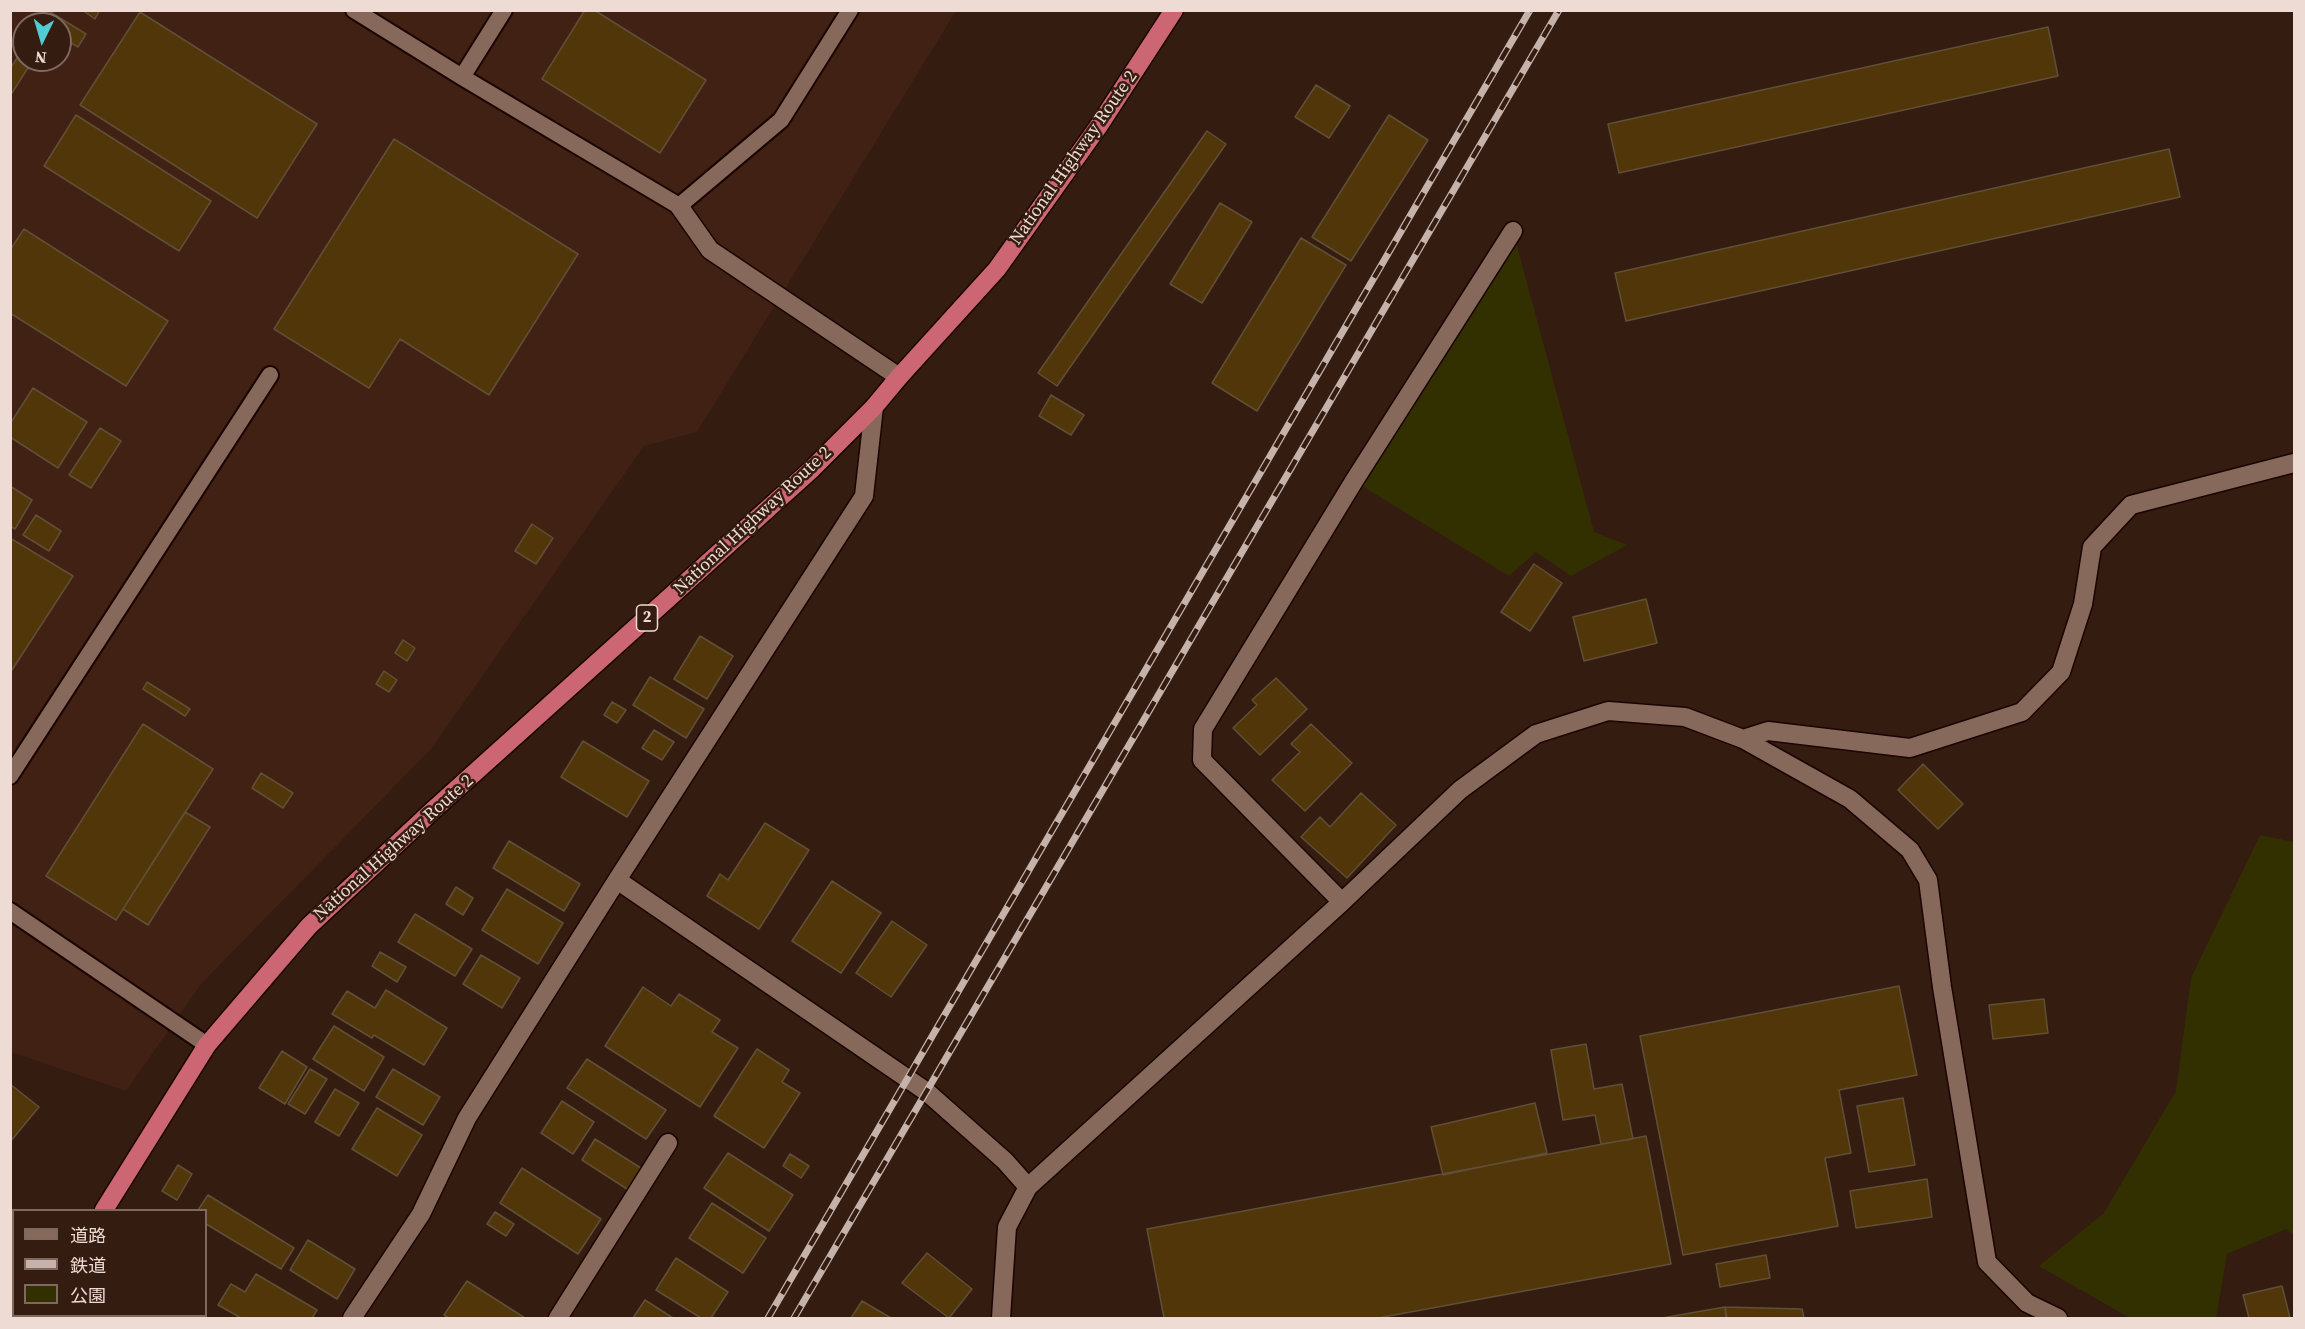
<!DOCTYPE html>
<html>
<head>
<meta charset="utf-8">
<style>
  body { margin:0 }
  #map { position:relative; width:2305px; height:1329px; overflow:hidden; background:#341c11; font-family:"Source Serif 4","Noto Sans JP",serif }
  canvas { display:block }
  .frame { position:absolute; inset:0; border:12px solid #eddbd4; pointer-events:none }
  .legend { position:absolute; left:12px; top:1209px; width:195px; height:108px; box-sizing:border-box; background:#341c11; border:2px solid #7e685f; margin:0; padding:8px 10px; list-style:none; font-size:18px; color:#eddbd4 }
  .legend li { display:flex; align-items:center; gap:12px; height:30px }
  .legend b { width:30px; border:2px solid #7e685f }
  .north { position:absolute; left:12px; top:12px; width:60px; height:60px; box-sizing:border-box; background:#341c11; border:2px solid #7e685f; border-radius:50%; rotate:185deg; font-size:16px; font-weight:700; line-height:24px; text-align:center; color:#eddbd4 }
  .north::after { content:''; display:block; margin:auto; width:21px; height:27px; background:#51ccd3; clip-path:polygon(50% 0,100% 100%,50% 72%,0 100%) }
</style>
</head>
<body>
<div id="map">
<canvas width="2305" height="1329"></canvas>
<div class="frame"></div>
<ul class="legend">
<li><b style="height:8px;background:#87695c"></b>道路</li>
<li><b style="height:8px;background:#c5b2aa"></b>鉄道</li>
<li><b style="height:16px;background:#323000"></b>公園</li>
</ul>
<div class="north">N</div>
</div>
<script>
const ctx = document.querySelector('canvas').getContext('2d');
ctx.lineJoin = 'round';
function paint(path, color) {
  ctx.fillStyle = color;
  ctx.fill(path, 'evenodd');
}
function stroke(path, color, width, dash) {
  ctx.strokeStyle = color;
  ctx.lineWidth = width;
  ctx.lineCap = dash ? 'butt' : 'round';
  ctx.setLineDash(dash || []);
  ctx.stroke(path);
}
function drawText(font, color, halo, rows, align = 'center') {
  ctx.font = font + ' "Source Serif 4",serif';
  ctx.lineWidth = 5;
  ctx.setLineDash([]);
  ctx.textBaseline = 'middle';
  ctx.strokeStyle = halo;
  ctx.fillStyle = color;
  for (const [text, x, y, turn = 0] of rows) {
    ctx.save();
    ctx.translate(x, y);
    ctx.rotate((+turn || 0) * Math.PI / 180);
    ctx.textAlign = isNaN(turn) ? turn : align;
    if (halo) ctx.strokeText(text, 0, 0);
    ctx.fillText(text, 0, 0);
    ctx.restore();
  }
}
paint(new Path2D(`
  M 11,11 L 956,11 L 697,432 L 644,446 L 431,749 L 202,983 L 126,1091 L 11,1052 ZM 24,24 L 60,24 L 60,60 L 24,60 Z`), '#402113');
paint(new Path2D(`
  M 1513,231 L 1594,532 L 1627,545 L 1571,576 L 1536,552 L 1509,576 L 1354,481 Z
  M 2260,835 L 2294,842 L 2294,1236 L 2286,1229 L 2227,1254 L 2216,1318 L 2130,1318 L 2039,1266 L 2104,1213 L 2176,1091 L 2191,978 Z`), '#323000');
const building = new Path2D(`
  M 47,10 L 86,34 L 78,47 L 60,36 L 60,24 L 38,24 Z
  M 82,10 L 100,10 L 95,19 Z
  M 585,10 L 594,10 L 706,80 L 660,153 L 542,79 Z
  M 140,12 L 317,124 L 257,218 L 80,105 Z
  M 2048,27 L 2058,76 L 1619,173 L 1608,124 Z
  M 24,47 L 24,60 L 33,60 L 10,96 L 10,69 Z
  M 1316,85 L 1350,106 L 1329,138 L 1295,117 Z
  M 76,115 L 211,201 L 179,251 L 44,166 Z
  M 1389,115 L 1428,140 L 1351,261 L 1312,237 Z
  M 1207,131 L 1226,144 L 1057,386 L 1038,373 Z
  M 394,139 L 578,254 L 489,395 L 400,339 L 369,388 L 274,329 Z
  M 2169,149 L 2180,197 L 1626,321 L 1615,273 Z
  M 1220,203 L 1252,222 L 1202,303 L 1170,284 Z
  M 24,229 L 168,321 L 126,386 L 10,313 L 10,250 Z
  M 1301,238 L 1346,265 L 1257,411 L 1212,383 Z
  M 33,388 L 87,422 L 58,468 L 10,437 L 10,424 Z
  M 1051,395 L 1084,415 L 1071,435 L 1039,416 Z
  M 100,428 L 121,441 L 91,488 L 69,475 Z
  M 10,486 L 32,500 L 15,529 L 10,526 Z
  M 36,515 L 61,531 L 49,551 L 23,535 Z
  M 532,524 L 553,538 L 536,564 L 515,551 Z
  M 10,538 L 73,576 L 10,673 Z
  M 1534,564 L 1562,583 L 1530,631 L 1501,612 Z
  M 1646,599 L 1657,643 L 1584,661 L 1573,617 Z
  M 700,636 L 733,656 L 707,699 L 674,679 Z
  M 403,640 L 415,648 L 407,661 L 395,653 Z
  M 384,671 L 397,680 L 389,692 L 376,684 Z
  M 650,677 L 704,709 L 686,738 L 633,705 Z
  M 1276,678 L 1307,709 L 1260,755 L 1233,728 L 1257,705 L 1252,700 Z
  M 147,682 L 190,709 L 185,716 L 143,689 Z
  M 612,702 L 626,710 L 617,723 L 604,715 Z
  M 143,724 L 213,769 L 116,920 L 46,876 Z
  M 1311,724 L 1352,763 L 1305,811 L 1272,780 L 1300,752 L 1291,744 Z
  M 654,730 L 674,742 L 662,760 L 642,748 Z
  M 583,741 L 649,781 L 627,817 L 561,777 Z
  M 1923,764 L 1963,804 L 1938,829 L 1898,790 Z
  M 261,773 L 293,793 L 283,808 L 252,788 Z
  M 1361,793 L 1396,825 L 1347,878 L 1301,837 L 1320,817 L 1330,827 Z
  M 185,812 L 210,827 L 148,925 L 123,909 Z
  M 765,823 L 809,850 L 759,929 L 707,896 L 720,874 L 728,880 Z
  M 509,841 L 580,884 L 564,911 L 493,868 Z
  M 832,881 L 881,913 L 841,973 L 792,941 Z
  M 456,887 L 473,898 L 463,915 L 446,904 Z
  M 507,889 L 563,923 L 538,964 L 482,930 Z
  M 415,914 L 472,949 L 455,976 L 398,942 Z
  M 892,921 L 927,945 L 891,997 L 856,973 Z
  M 380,952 L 406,967 L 397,982 L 372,966 Z
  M 481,955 L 520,978 L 502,1008 L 463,984 Z
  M 1899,986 L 1917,1075 L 1839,1090 L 1851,1153 L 1825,1158 L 1838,1226 L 1683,1255 L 1640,1036 Z
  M 643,987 L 671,1006 L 679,994 L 720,1020 L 712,1032 L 738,1048 L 700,1107 L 605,1046 Z
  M 386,990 L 447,1028 L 424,1065 L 374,1035 L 372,1038 L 332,1014 L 347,991 L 375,1008 Z
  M 2044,999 L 2048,1033 L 1993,1039 L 1989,1005 Z
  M 334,1026 L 384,1057 L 364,1091 L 313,1059 Z
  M 1586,1044 L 1594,1089 L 1622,1084 L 1633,1139 L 1601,1144 L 1595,1115 L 1563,1120 L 1551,1050 Z
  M 757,1049 L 789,1070 L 782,1082 L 800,1093 L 764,1148 L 714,1116 Z
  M 282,1051 L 307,1067 L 285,1104 L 259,1088 Z
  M 587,1059 L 666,1110 L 646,1139 L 567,1088 Z
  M 310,1069 L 327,1079 L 305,1114 L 288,1104 Z
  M 393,1069 L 440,1097 L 423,1125 L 376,1097 Z
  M 10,1084 L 39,1107 L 10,1142 Z
  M 335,1089 L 359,1103 L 339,1136 L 315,1122 Z
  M 1903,1098 L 1915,1165 L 1869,1172 L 1857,1106 Z
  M 562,1101 L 594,1122 L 573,1154 L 541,1133 Z
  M 1535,1103 L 1547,1153 L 1443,1175 L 1431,1127 Z
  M 377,1108 L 422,1135 L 397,1176 L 352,1149 Z
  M 1646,1136 L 1671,1264 L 1378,1318 L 1164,1318 L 1147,1229 Z
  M 595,1139 L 644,1170 L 630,1191 L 582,1160 Z
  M 728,1153 L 793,1195 L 769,1231 L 704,1188 Z
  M 790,1154 L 809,1166 L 801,1178 L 783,1166 Z
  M 178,1165 L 192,1174 L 177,1200 L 162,1191 Z
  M 522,1168 L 601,1219 L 578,1254 L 500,1203 Z
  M 1927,1179 L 1932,1217 L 1856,1228 L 1850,1191 Z
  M 208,1195 L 294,1248 L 281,1269 L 206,1224 L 206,1210 L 198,1210 Z
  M 712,1203 L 766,1238 L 743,1273 L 689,1238 Z
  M 495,1212 L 514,1224 L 506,1236 L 487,1224 Z
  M 308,1240 L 355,1269 L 337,1299 L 290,1270 Z
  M 927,1253 L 972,1289 L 949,1318 L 902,1283 Z
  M 1766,1255 L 1770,1278 L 1720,1287 L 1716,1264 Z
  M 676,1258 L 728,1292 L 711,1318 L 701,1318 L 656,1290 Z
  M 256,1274 L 317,1310 L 312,1318 L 241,1318 L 218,1305 L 231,1284 L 245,1292 Z
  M 467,1281 L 525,1318 L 449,1318 L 444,1315 Z
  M 2282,1286 L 2290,1318 L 2249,1318 L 2243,1295 Z
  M 645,1300 L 673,1318 L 633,1318 Z
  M 862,1301 L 891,1318 L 851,1318 Z
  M 1725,1307 L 1802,1309 L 1804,1318 L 1726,1318 Z
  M 1725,1307 L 1727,1318 L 1662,1318 Z`);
paint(building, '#513609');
stroke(building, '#604f37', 1.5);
const service = new Path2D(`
  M 354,10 L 462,77 L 679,206 L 781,120 L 850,10
  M 462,77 L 504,10
  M 10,776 L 270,375
  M 10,911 L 207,1045`);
const minor = new Path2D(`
  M 679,206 L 710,250 L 899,377
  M 1743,739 L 1768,731 L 1910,748 L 2022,712 L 2061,672 L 2083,604 L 2092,547 L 2131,505 L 2294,463
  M 617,880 L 927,1092 L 1005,1161 L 1028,1187
  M 1342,902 L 1202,760 L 1203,729 L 1354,481 L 1513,231
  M 352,1318 L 421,1214 L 467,1118 L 617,880 L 864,496 L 874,407
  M 558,1318 L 668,1143
  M 1001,1318 L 1007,1227 L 1028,1187 L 1342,902 L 1460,790 L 1536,734 L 1608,711 L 1685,717 L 1743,739 L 1850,799 L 1910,850 L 1928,880 L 1942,987 L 1987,1262 L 2027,1303 L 2058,1318`);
const trunk = new Path2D(`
  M 104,1210 L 207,1045 L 309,926 L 431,812 L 812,469 L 874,407 L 899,377 L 997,269 L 1098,127 L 1174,10
  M 39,1318 L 41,1316`);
stroke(service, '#1a0500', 20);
stroke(minor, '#1a0500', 21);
stroke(trunk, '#1a0500', 21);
stroke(service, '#87695c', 16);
stroke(minor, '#87695c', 18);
stroke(trunk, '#cc6672', 18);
const rail = new Path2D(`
  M 768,1318 L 1530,10
  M 794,1318 L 1559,10`);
stroke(rail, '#c5b2aa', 7);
stroke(rail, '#341c11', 4.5, [14]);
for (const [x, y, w] of [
  [647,618,21]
]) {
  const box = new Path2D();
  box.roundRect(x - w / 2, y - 13, w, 26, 4.5);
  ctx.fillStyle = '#341c11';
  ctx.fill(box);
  stroke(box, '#eddbd4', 1.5);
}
drawText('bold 16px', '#eddbd4', null, [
  ["2",647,618]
]);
drawText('18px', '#eddbd4', '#341c11', [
  ["National Highway Route 2",1074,158,-55],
  ["National Highway Route 2",753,521,-43],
  ["National Highway Route 2",394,848,-42]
]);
</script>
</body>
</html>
